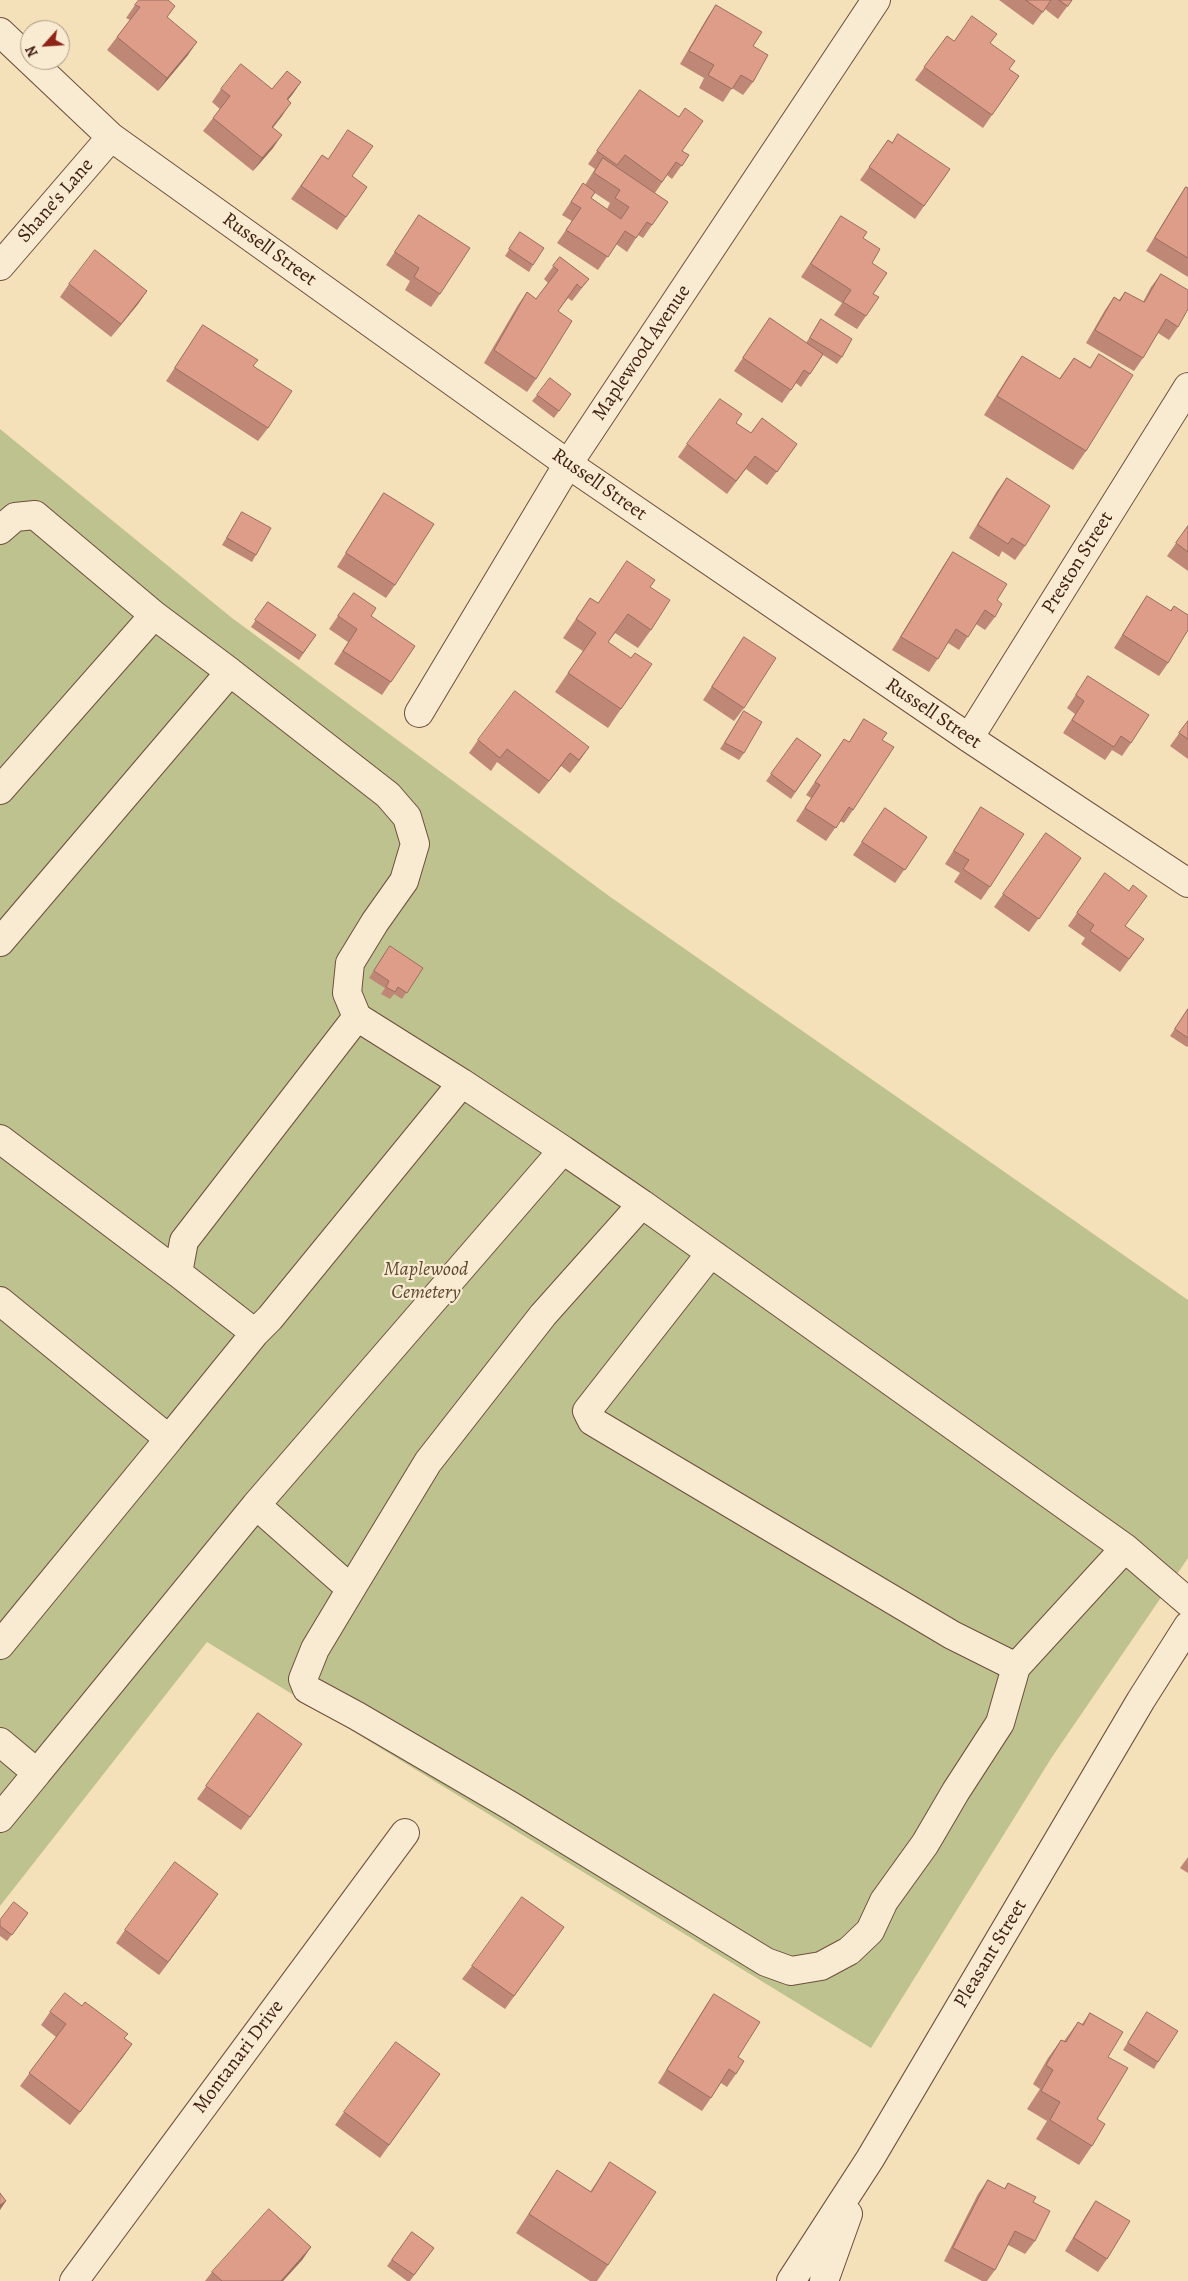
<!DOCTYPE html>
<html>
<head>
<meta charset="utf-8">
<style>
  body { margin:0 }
  #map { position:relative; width:1188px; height:2281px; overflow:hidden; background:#f4e0b9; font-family:Alegreya,serif }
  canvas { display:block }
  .north { position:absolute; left:20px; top:20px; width:50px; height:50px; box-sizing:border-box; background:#f8ebd2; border:1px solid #ae9985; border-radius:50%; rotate:244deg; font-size:14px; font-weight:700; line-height:20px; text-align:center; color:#401f12 }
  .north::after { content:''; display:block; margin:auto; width:18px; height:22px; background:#8f2418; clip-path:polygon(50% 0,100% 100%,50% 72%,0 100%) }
</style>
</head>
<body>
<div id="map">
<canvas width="1188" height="2281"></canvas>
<div class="north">N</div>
</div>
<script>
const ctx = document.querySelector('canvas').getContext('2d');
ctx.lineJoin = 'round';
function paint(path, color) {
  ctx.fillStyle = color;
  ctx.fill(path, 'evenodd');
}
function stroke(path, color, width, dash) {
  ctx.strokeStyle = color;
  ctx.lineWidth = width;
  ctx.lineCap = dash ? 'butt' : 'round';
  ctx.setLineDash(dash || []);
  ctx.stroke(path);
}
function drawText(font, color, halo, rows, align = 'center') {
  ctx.font = font + ' Alegreya,serif';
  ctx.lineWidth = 4.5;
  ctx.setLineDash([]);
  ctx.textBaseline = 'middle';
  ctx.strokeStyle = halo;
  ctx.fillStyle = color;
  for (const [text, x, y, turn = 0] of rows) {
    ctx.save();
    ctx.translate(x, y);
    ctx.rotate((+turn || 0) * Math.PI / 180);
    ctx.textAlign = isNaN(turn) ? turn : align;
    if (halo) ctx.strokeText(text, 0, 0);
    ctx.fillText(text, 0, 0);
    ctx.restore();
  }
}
paint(new Path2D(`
  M 0,429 L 232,618 L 609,896 L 1188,1300 L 1188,1558 L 1052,1757 L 871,2048 L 207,1642 L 0,1906 Z`), '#bec28e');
const minor = new Path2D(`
  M 0,32 L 111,137 L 568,464 L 969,738 L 1188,883
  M 0,266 L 111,137
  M 0,530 L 15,517 L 35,515 L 154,615 L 0,790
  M 154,615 L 230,672
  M 419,713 L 568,464 L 876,0
  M 969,738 L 1188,387
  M 0,942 L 230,672 L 388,795 L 407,817 L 415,844 L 404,881 L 375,922 L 350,963 L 347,993 L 357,1017 L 462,1083 L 270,1318 L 255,1333 L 178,1273 L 184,1241 L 357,1017
  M 462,1083 L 563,1150 L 256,1505 L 351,1589 L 428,1462 L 543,1315 L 642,1204 L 563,1150
  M 0,1139 L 178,1273
  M 710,1254 L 587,1411 L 592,1421 L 952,1635 L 1016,1667
  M 0,1301 L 169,1439 L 0,1645
  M 169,1439 L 255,1333
  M 1125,1548 L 1188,1602
  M 351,1589 L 315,1649 L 303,1679 L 307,1689 L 357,1716 L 511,1806 L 766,1962 L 791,1971 L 821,1966 L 849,1951 L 870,1931 L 884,1901 L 925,1844 L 956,1791 L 1000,1723 L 1016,1667 L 1125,1548 L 642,1204
  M 0,1742 L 37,1773 L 0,1818
  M 37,1773 L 256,1505
  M 74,2281 L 405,1833
  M 791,2281 L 870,2159 L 1141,1700 L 1188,1626
  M 824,2281 L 848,2214`);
stroke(minor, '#6d4f3c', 30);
stroke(minor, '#f8ebd2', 28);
paint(new Path2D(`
  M 999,0 L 1072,0 L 1058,19 L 1045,9 L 1033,25 Z
  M 135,5 L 167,18 L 188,55 L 158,91 L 107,50 L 117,37 L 130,20 L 126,18 Z
  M 716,5 L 753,46 L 753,82 L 743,95 L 732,88 L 723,102 L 699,88 L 704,78 L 680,64 L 707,18 Z
  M 947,36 L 954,41 L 990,43 L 1009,69 L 1019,76 L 983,128 L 915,80 Z
  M 301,82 L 288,100 L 282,116 L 273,128 L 273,148 L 253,171 L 203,131 L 220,109 L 212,102 L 221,89 L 272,89 Z
  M 640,90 L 682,151 L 689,155 L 672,179 L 667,175 L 655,193 L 668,202 L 643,238 L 638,235 L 627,252 L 616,244 L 598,270 L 557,243 L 572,221 L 562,215 L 583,183 L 585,185 L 595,169 L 588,164 ZM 595,193 L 610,203 L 607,209 L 591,198 Z
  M 888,140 L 950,169 L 915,219 L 860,180 Z
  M 322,155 L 367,187 L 337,230 L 291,199 Z
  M 1186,187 L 1188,188 L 1188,277 L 1146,251 L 1177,200 Z
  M 419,215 L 440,294 L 431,307 L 405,290 L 410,281 L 386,265 Z
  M 841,216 L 863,238 L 872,263 L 873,294 L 866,316 L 857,329 L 834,315 L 842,303 L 801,277 Z
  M 520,232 L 533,265 L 529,272 L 505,256 Z
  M 560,257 L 589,279 L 572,301 L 568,298 L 558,311 L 536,379 L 527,392 L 484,363 L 518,305 L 527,292 L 536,299 L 548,283 L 544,279 Z
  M 1161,274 L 1178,327 L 1169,340 L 1158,333 L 1143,358 L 1134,371 L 1086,343 L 1105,310 L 1114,297 L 1119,300 L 1125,292 L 1143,302 L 1151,287 Z
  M 69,284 L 147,291 L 138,304 L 111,337 L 60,297 Z
  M 770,318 L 806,343 L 821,319 L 842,357 L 837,364 L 823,355 L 801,387 L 796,383 L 782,403 L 734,371 Z
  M 203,325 L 253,366 L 268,428 L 258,441 L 166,381 Z
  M 1099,354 L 1086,451 L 1073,470 L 984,415 L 1009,375 L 1022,356 L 1059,379 L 1074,358 L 1090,367 Z
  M 571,394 L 554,418 L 532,401 L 537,395 Z
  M 736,423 L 751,433 L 797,444 L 767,485 L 746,469 L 727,494 L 678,457 L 687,444 Z
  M 1007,478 L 1025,546 L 1015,560 L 1002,551 L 999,557 L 969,538 L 997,491 Z
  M 384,493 L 395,585 L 386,598 L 337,567 L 375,506 Z
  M 242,512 L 256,555 L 252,562 L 222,545 Z
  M 1188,526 L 1188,571 L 1167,556 Z
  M 953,552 L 997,600 L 995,617 L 985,630 L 976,624 L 959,650 L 948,643 L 929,672 L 892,650 L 944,565 Z
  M 650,587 L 651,630 L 638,648 L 615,633 L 608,642 L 621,709 L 608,728 L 555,692 L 583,651 L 563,638 L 590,598 L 598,603 Z
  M 354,593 L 371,616 L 415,646 L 382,695 L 334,664 L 348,642 L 329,629 Z
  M 1147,596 L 1170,611 L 1174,606 L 1168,663 L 1159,676 L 1114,648 L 1138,609 Z
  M 268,602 L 316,635 L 299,660 L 251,627 Z
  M 744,637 L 744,708 L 734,721 L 703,700 Z
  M 1088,676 L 1131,743 L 1122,756 L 1112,750 L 1105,760 L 1063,733 L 1075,714 L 1067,708 Z
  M 744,711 L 744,753 L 739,760 L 720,749 Z
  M 864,719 L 882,740 L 853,810 L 844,823 L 840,821 L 826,841 L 796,821 L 811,798 L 806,795 L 835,752 L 844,739 L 849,742 Z
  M 1188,721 L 1188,759 L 1170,746 Z
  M 797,738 L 821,755 L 791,799 L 766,781 Z
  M 478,740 L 589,747 L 570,773 L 561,766 L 539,794 L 497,762 L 491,771 L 469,753 Z
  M 981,807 L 990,887 L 981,900 L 954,882 L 960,873 L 945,864 Z
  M 885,808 L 927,837 L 895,883 L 853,855 Z
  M 1046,833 L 1081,858 L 1029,932 L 994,907 Z
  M 1105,873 L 1125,926 L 1144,939 L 1120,972 L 1081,944 L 1085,938 L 1068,926 Z
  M 385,953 L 423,968 L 402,999 L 394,994 L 390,999 L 381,994 L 385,988 L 369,978 Z
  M 1188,1009 L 1188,1046 L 1187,1047 L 1170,1036 Z
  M 258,1713 L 302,1744 L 241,1830 L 197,1799 Z
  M 1188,1857 L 1188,1873 L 1180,1868 Z
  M 209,1907 L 159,1975 L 116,1943 L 125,1930 Z
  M 28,1913 L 7,1941 L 0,1936 L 0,1920 Z
  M 564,1927 L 505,2009 L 462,1979 L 472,1966 Z
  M 714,1994 L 738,2057 L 736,2074 L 727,2087 L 721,2083 L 702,2111 L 658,2083 L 705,2007 Z
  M 50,2012 L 124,2039 L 132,2044 L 70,2125 L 20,2086 L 56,2037 L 41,2025 Z
  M 1147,2012 L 1158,2062 L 1154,2069 L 1123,2050 Z
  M 1090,2013 L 1108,2057 L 1092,2146 L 1079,2165 L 1036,2139 L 1047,2121 L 1027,2109 L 1040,2089 L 1033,2084 L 1048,2058 L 1061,2040 L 1064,2041 L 1078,2022 L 1082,2024 Z
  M 440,2074 L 380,2158 L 335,2125 L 344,2112 Z
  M 610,2162 L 608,2265 L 597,2281 L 590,2281 L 516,2233 L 557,2170 L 590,2192 Z
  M 988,2180 L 1004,2189 L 1008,2183 L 1033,2202 L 1035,2241 L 1025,2254 L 1008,2245 L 995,2270 L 987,2281 L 982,2281 L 944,2261 L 978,2194 Z
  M 1096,2201 L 1107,2259 L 1098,2272 L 1065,2251 L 1087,2214 Z
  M 412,2232 L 434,2248 L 410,2281 L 407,2281 L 387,2266 Z
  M 311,2247 L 302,2260 L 283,2281 L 205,2281 L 212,2272 Z`), '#be8776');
paint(new Path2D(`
  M 197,42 L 188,55 L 158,91 L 167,78 Z
  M 301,82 L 292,95 L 278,112 L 287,99 Z
  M 291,103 L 282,116 L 262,140 L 272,127 Z
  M 282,135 L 273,148 L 253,171 L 262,158 Z
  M 147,291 L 138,304 L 111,337 L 121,324 Z
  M 589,747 L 580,760 L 570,773 L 579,760 Z
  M 570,753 L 561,766 L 539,794 L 549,781 Z
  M 218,1894 L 209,1907 L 159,1975 L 168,1962 Z
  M 132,2044 L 123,2057 L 70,2125 L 80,2112 Z
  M 6,2201 L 0,2210 L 0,2205 Z
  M 311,2247 L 302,2260 L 283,2281 L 281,2281 Z`), '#9b6e60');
const building = new Path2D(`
  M 139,0 L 168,0 L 175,6 L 167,17 L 197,42 L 167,78 L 117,37 L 140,7 L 135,5 Z
  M 1026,0 L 1051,0 L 1043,12 Z
  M 1059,0 L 1072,0 L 1068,6 Z
  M 716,5 L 762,32 L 753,46 L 768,55 L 753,82 L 741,75 L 732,89 L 708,75 L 714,65 L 689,51 Z
  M 972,16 L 997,34 L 990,43 L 1015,61 L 1009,69 L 1019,76 L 992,115 L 924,67 L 947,36 L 954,41 Z
  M 241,64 L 272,89 L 287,71 L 301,82 L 287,99 L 291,103 L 272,127 L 282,135 L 262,158 L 213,118 L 230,96 L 221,89 Z
  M 640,90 L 679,117 L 685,108 L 703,121 L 682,151 L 689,155 L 682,166 L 676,162 L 662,182 L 625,155 L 617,165 L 597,151 Z
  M 348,130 L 373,146 L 352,176 L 367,187 L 346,217 L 301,186 L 322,155 L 328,159 Z
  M 898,134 L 950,169 L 924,206 L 869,167 L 888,140 L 892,143 Z
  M 603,158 L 668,202 L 652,225 L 647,222 L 636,238 L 625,231 L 608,257 L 566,230 L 581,208 L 571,202 L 583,183 L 595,192 L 591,198 L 621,219 L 629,207 L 615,198 L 620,190 L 594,173 Z
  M 1186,187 L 1188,188 L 1188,258 L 1155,238 Z
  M 419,215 L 470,248 L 440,294 L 414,277 L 419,268 L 395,252 Z
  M 841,216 L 867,232 L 863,238 L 880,249 L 872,263 L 887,273 L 873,294 L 879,297 L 866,316 L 843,302 L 851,290 L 811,264 Z
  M 520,232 L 544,248 L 533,265 L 509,249 Z
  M 95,250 L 147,291 L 121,324 L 69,284 Z
  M 560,257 L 589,279 L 581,288 L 577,284 L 558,311 L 572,321 L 536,379 L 494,350 L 527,292 L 536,299 L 558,270 L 553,266 Z
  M 1161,274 L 1188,290 L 1188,309 L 1178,327 L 1166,319 L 1143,358 L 1095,330 L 1114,297 L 1120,301 L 1125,292 L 1144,302 Z
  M 770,318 L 823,354 L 810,374 L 804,370 L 791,390 L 743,358 Z
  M 821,319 L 852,339 L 842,357 L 810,338 Z
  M 203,325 L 258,360 L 253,366 L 292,391 L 268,428 L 175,368 Z
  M 1099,354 L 1133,375 L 1086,451 L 997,396 L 1022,356 L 1060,379 L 1074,358 L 1090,368 Z
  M 550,378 L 571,394 L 559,411 L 537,395 Z
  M 720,399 L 742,414 L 736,423 L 751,433 L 762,418 L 797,444 L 777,472 L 755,456 L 736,481 L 687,444 Z
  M 1007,478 L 1050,506 L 1025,546 L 1012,538 L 1008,544 L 978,525 Z
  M 384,493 L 434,524 L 395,585 L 346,553 Z
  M 242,512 L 271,528 L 256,555 L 227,538 Z
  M 1188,526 L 1188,552 L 1176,543 Z
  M 953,552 L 1007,584 L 997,600 L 1002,604 L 995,617 L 985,610 L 968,637 L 956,629 L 938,659 L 901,637 Z
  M 627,561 L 655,580 L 650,587 L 670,600 L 651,630 L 628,614 L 608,642 L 631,658 L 635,653 L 652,664 L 621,709 L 568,673 L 596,633 L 576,619 L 590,598 L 598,603 Z
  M 354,593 L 376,608 L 371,616 L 415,646 L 391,682 L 343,651 L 357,629 L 338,616 Z
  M 1147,596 L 1171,611 L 1174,606 L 1188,615 L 1188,630 L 1168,663 L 1123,635 Z
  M 268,602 L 316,635 L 303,653 L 255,620 Z
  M 744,637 L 776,658 L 744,708 L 712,687 Z
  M 1088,676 L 1149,715 L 1131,743 L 1121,736 L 1114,747 L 1072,720 L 1084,701 L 1076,695 Z
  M 515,691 L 589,747 L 579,760 L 570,753 L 549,781 L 507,749 L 500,758 L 478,740 Z
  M 744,711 L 762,722 L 744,753 L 725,743 Z
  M 864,719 L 887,733 L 882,740 L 894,747 L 853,810 L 849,807 L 836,828 L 805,808 L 820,785 L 815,782 L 844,739 L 849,742 Z
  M 1188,721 L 1188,739 L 1179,733 Z
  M 797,738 L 821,755 L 795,792 L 771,774 Z
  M 981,807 L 1024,834 L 990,887 L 963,869 L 969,860 L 954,851 Z
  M 885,808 L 927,837 L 905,870 L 862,842 Z
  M 1046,833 L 1081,858 L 1039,919 L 1003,894 Z
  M 1105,873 L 1129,891 L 1133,885 L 1147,896 L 1125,926 L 1144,939 L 1129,959 L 1090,931 L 1094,925 L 1077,913 Z
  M 390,946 L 423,968 L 407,993 L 398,987 L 395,992 L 386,987 L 389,981 L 374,971 Z
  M 1188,1009 L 1188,1038 L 1175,1029 Z
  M 258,1713 L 302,1744 L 250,1817 L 206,1786 Z
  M 175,1862 L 218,1894 L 168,1962 L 125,1930 Z
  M 522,1897 L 564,1927 L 514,1996 L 472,1966 Z
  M 14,1902 L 28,1913 L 12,1935 L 0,1926 L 0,1920 Z
  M 65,1993 L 82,2006 L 85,2002 L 128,2034 L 124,2038 L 132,2044 L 80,2112 L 29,2073 L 66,2024 L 50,2012 Z
  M 714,1994 L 760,2022 L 738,2057 L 744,2061 L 736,2074 L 729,2069 L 711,2098 L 667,2070 Z
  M 1147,2012 L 1178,2031 L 1158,2062 L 1128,2043 Z
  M 1090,2013 L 1123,2032 L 1108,2057 L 1128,2068 L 1097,2119 L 1105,2124 L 1092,2146 L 1050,2120 L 1060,2102 L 1041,2091 L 1053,2070 L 1046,2065 L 1061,2040 L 1066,2042 L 1078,2022 L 1083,2025 Z
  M 396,2042 L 440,2074 L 389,2145 L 344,2112 Z
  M 610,2162 L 656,2192 L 608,2265 L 529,2214 L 557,2170 L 591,2192 Z
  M 988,2180 L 1005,2189 L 1008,2183 L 1036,2197 L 1033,2202 L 1050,2211 L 1035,2241 L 1015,2231 L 995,2270 L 953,2248 Z
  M 0,2193 L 6,2201 L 0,2205 Z
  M 1096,2201 L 1130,2221 L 1107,2259 L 1074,2238 Z
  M 269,2209 L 311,2247 L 281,2281 L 222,2281 L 212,2272 Z
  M 412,2232 L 434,2248 L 414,2275 L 392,2260 Z`);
paint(building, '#dd9d89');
stroke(building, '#9b6e60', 1);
drawText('20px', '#401f12', '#f8ebd2', [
  ["Shane's Lane",56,201,-49],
  ["Russell Street",269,250,36],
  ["Maplewood Avenue",642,353,-56],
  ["Russell Street",599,485,35],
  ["Preston Street",1078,563,-58],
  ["Russell Street",933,714,34],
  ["Pleasant Street",991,1954,-59],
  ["Montanari Drive",239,2057,-53]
]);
drawText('italic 20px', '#604831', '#f8ebd2', [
  ["Maplewood",426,1270],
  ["Cemetery",426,1293]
]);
</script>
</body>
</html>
